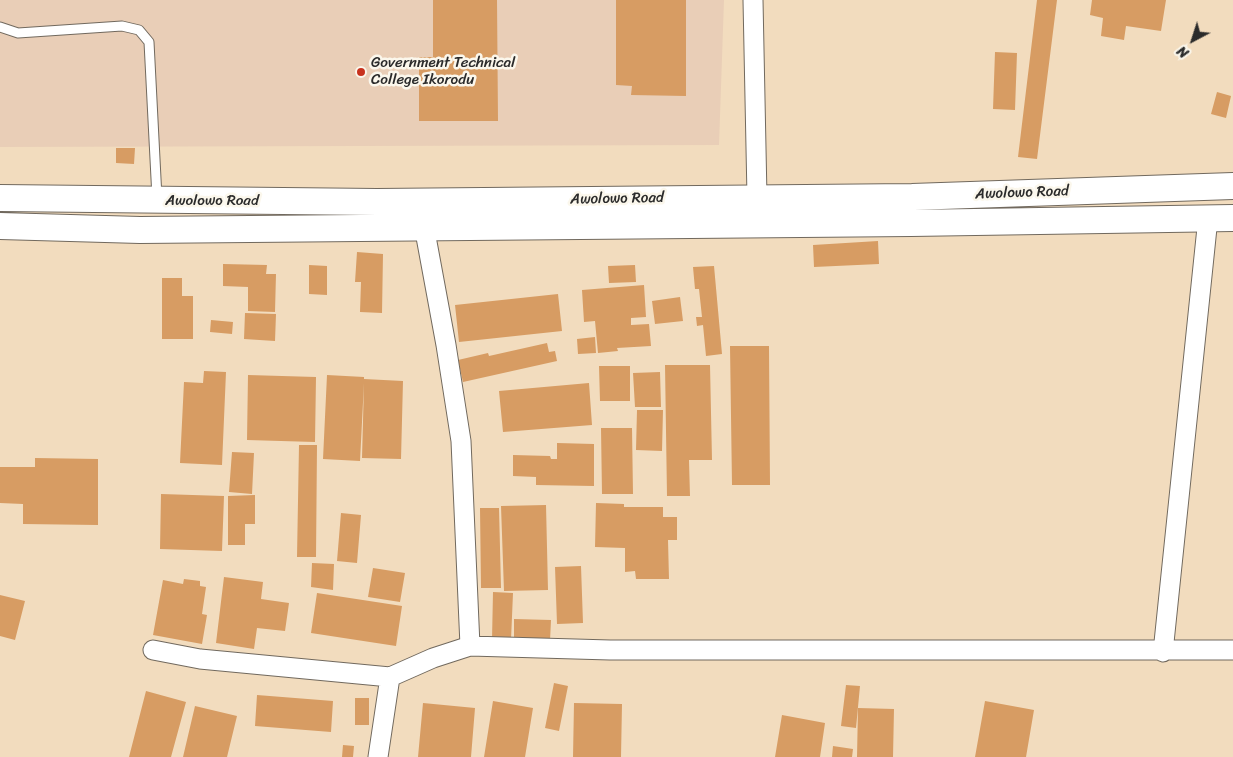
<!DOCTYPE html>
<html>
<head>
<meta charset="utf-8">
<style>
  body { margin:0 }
  #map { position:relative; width:1233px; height:757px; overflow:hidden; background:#f2dcbe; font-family:Sriracha,sans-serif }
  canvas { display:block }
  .north { position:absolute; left:1168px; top:15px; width:50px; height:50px; -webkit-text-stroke:4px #fbf7ec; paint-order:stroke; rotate:220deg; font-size:14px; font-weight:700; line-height:20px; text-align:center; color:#2b2b2b }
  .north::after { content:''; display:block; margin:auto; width:18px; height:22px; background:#2b2b2b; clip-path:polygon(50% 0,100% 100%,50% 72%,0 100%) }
</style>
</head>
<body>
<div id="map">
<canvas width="1233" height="757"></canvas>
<div class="north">N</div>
</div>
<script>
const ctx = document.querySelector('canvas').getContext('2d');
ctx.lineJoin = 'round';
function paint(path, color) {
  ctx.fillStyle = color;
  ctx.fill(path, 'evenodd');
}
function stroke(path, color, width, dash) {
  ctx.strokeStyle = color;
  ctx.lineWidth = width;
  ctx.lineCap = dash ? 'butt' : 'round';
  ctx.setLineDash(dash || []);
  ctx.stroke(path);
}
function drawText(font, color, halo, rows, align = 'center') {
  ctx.font = font + ' Sriracha,sans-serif';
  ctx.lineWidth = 5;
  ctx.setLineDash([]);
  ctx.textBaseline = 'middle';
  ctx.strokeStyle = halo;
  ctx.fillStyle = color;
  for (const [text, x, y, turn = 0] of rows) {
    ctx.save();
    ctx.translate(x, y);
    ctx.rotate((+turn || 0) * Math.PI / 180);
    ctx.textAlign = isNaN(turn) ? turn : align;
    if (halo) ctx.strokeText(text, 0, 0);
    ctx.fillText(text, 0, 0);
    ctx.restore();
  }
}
paint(new Path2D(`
  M 0,0 L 724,0 L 719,145 L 0,147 Z`), '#e9ceb7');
paint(new Path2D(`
  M 433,0 L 497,0 L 498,121 L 419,121 L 419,57 L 433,57 Z
  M 616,0 L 686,0 L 686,96 L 631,95 L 632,86 L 616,85 Z
  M 1037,0 L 1057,0 L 1037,159 L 1018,157 Z
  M 1092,0 L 1166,0 L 1161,31 L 1126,26 L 1124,40 L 1101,36 L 1103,18 L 1090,15 Z
  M 995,52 L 1017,53 L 1015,110 L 993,109 Z
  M 1217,92 L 1231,96 L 1226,118 L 1211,114 Z
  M 116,148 L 135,148 L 134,164 L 116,163 Z
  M 878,241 L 879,264 L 814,267 L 813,245 Z
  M 357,252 L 383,254 L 382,313 L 360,312 L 361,282 L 355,282 Z
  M 223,264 L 267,265 L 266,274 L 276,274 L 275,312 L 248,311 L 248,287 L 223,286 Z
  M 309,265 L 327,266 L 327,295 L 309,294 Z
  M 635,265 L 636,282 L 609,283 L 608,266 Z
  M 714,266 L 722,354 L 706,356 L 703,325 L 697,326 L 696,317 L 702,317 L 699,289 L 695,289 L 693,267 Z
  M 162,278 L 182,278 L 182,296 L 193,296 L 193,339 L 162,339 Z
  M 644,285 L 646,317 L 631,318 L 631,325 L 649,324 L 651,346 L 617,348 L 618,351 L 598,353 L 595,321 L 584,322 L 582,290 Z
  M 558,294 L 562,331 L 459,342 L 455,305 Z
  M 680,297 L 683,321 L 655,324 L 652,301 Z
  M 245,313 L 276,314 L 275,341 L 244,339 Z
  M 211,320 L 233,322 L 232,334 L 210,332 Z
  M 595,337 L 596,353 L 578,354 L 577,339 Z
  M 547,343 L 549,352 L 555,351 L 557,361 L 463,382 L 458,360 L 488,353 L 489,356 Z
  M 730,346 L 769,346 L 770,485 L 732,485 Z
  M 665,365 L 710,365 L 712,460 L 689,460 L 690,496 L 667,496 Z
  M 599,366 L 630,366 L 630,401 L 600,401 Z
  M 204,371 L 226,372 L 222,465 L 180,463 L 184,382 L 203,383 Z
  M 660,372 L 661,407 L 635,407 L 633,373 Z
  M 248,375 L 316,377 L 315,442 L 247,440 Z
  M 327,375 L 364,377 L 364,379 L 403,381 L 401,459 L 362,458 L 364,383 L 360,461 L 323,459 Z
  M 589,383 L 592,425 L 503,432 L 499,391 Z
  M 637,410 L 663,410 L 662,451 L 636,450 Z
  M 601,428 L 632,428 L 633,494 L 602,494 Z
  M 557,443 L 594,444 L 594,486 L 536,485 L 536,477 L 513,476 L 513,455 L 550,456 L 551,459 L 557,459 Z
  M 299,445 L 317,445 L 316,557 L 297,557 Z
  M 232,452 L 254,453 L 252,494 L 229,492 Z
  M 35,458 L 98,459 L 98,525 L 23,524 L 23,504 L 0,503 L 0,467 L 35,467 Z
  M 161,494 L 224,496 L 222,551 L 160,549 Z
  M 255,495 L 255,524 L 245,524 L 245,545 L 228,545 L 228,496 Z
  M 596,503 L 624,504 L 624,507 L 663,507 L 663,517 L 677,517 L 677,540 L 668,540 L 669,579 L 636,579 L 635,571 L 625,572 L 625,548 L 595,547 Z
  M 546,505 L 548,590 L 504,591 L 501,506 Z
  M 480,508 L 499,508 L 501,588 L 481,588 Z
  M 341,513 L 361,515 L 357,563 L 337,561 Z
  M 312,563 L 334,564 L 333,590 L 311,587 Z
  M 581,566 L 583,623 L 557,624 L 555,567 Z
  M 373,568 L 405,573 L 400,602 L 368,597 Z
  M 224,577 L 263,582 L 261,599 L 289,603 L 285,631 L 257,628 L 254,649 L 216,643 Z
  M 184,579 L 200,581 L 200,586 L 206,587 L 202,614 L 207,615 L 202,644 L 153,635 L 163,580 L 183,584 Z
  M 493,592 L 513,593 L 511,640 L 492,640 Z
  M 317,593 L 402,606 L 396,646 L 311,633 Z
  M 0,595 L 25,601 L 15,640 L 0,636 Z
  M 514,619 L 551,620 L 550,641 L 514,640 Z
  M 554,683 L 568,686 L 559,731 L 545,728 Z
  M 846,685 L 860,686 L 856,728 L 841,726 Z
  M 146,691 L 186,702 L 171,757 L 129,757 Z
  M 257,695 L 333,701 L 331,732 L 255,726 Z
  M 355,698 L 369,698 L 369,725 L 355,725 Z
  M 493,701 L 533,708 L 525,757 L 484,757 Z
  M 985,701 L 1034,710 L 1026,757 L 975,757 Z
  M 423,703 L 475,708 L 471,757 L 418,757 Z
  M 574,703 L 622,704 L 621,757 L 573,757 Z
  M 195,706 L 237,716 L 227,757 L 183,757 Z
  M 858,708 L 894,709 L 893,757 L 857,757 Z
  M 782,715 L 825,723 L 820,757 L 775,757 Z
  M 343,745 L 354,746 L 353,757 L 342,757 Z
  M 833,746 L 853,749 L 852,757 L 832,757 Z`), '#d79c63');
const service = new Path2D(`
  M 0,27 L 18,33 L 122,26 L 139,30 L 149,42 L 157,198`);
const minor = new Path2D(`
  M 753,0 L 757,197
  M 424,226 L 446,345 L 461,441 L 470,646
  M 153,650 L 200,659 L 390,677 L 433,658 L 470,646 L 610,650 L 1233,650
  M 1163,652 L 1208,218
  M 378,757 L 390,677`);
const secondary = new Path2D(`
  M 0,198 L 377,202 L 912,197 L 1233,186
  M 0,226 L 140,230 L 911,223 L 1233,218`);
stroke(service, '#71695e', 11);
stroke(minor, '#71695e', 21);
stroke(secondary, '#71695e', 28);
stroke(service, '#fff', 9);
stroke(minor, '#fff', 19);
stroke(secondary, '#fff', 26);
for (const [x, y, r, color] of [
  [361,72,5,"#c8321e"]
]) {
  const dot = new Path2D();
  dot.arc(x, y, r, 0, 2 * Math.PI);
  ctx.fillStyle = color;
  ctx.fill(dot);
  stroke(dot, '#fbf7ec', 2);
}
drawText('15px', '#2b2b2b', '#fbf7ec', [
  ["Government Technical",371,63],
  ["College Ikorodu",371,80]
], 'left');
drawText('15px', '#2b2b2b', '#fbf7ec', [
  ["Awolowo Road",1022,193,-2],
  ["Awolowo Road",617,199,-1],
  ["Awolowo Road",212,201]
]);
</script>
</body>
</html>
